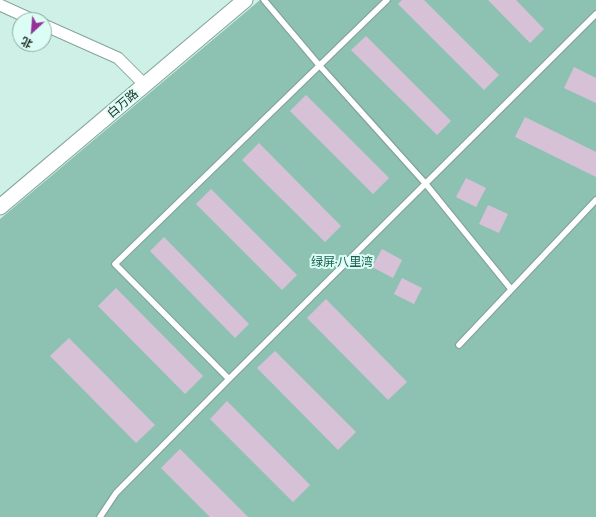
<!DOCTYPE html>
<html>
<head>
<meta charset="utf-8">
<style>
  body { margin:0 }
  #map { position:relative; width:596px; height:517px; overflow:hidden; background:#cef0e6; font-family:Karla,"Noto Sans SC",sans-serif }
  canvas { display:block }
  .north { position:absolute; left:12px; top:12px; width:40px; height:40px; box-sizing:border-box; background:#dbfdf3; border:1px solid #8fa9a1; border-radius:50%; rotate:206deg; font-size:11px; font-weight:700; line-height:16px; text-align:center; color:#1e2b27 }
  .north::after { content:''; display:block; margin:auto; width:14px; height:18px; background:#953299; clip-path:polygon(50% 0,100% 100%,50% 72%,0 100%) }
</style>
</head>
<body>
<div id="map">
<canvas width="596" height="517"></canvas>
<div class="north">北</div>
</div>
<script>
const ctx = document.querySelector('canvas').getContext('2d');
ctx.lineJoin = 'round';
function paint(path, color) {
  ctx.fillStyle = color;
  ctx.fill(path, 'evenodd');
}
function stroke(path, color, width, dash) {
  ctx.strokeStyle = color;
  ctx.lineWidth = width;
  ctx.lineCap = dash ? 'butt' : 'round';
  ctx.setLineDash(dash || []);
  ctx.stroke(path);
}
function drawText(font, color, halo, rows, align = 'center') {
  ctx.font = font + ' Karla,"Noto Sans SC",sans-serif';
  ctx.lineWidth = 4;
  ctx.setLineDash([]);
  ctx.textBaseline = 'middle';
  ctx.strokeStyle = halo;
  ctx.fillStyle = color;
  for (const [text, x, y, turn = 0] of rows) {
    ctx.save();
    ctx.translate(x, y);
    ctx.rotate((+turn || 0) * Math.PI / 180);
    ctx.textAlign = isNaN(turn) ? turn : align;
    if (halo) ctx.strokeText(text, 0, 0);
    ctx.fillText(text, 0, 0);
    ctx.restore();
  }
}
paint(new Path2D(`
  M 260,0 L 596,0 L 596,517 L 0,517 L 0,219 Z`), '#8dc2b3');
paint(new Path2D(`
  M 402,0 L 424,0 L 499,75 L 484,90 L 398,4 Z
  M 488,0 L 516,0 L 544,29 L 530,43 Z
  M 366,36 L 451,121 L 437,135 L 351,50 Z
  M 574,67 L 596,78 L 596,103 L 564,88 Z
  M 306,95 L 389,178 L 373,194 L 290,111 Z
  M 525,117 L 596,152 L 596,177 L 515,137 Z
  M 259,143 L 341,226 L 325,242 L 242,160 Z
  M 466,178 L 486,188 L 476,207 L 456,197 Z
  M 211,189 L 297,275 L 282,290 L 196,204 Z
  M 488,205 L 508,214 L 499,233 L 479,224 Z
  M 164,237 L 249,324 L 235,338 L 150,251 Z
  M 382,249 L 402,260 L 393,278 L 372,267 Z
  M 402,278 L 422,288 L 414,304 L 394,294 Z
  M 116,288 L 203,376 L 185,394 L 98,306 Z
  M 326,299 L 407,382 L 388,400 L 307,318 Z
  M 69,338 L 155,425 L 136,443 L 50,356 Z
  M 275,351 L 356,432 L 338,450 L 257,368 Z
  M 227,401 L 310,485 L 293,502 L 210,419 Z
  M 180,449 L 248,517 L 210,517 L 161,468 Z`), '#d7c1d7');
const service = new Path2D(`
  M 264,0 L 319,65 L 425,183 L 511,289
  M 387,0 L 115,264 L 229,379 L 596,14
  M 459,345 L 596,200
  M 100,517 L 116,493 L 229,379`);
const minor = new Path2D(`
  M 0,5 L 33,20
  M 44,25 L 118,58 L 145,85`);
const secondary = new Path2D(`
  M 0,207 L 245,0`);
stroke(service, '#84a49b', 8);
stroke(minor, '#84a49b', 13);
stroke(secondary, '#84a49b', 17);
stroke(service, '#fff', 5.5);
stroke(minor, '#fff', 11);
stroke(secondary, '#fff', 15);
drawText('12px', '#1e2b27', '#dbfdf3', [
  ["白万路",123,104,-40]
]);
drawText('12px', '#1b6052', '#dbfdf3', [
  ["绿屏·八里湾",342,263]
]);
</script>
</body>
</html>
